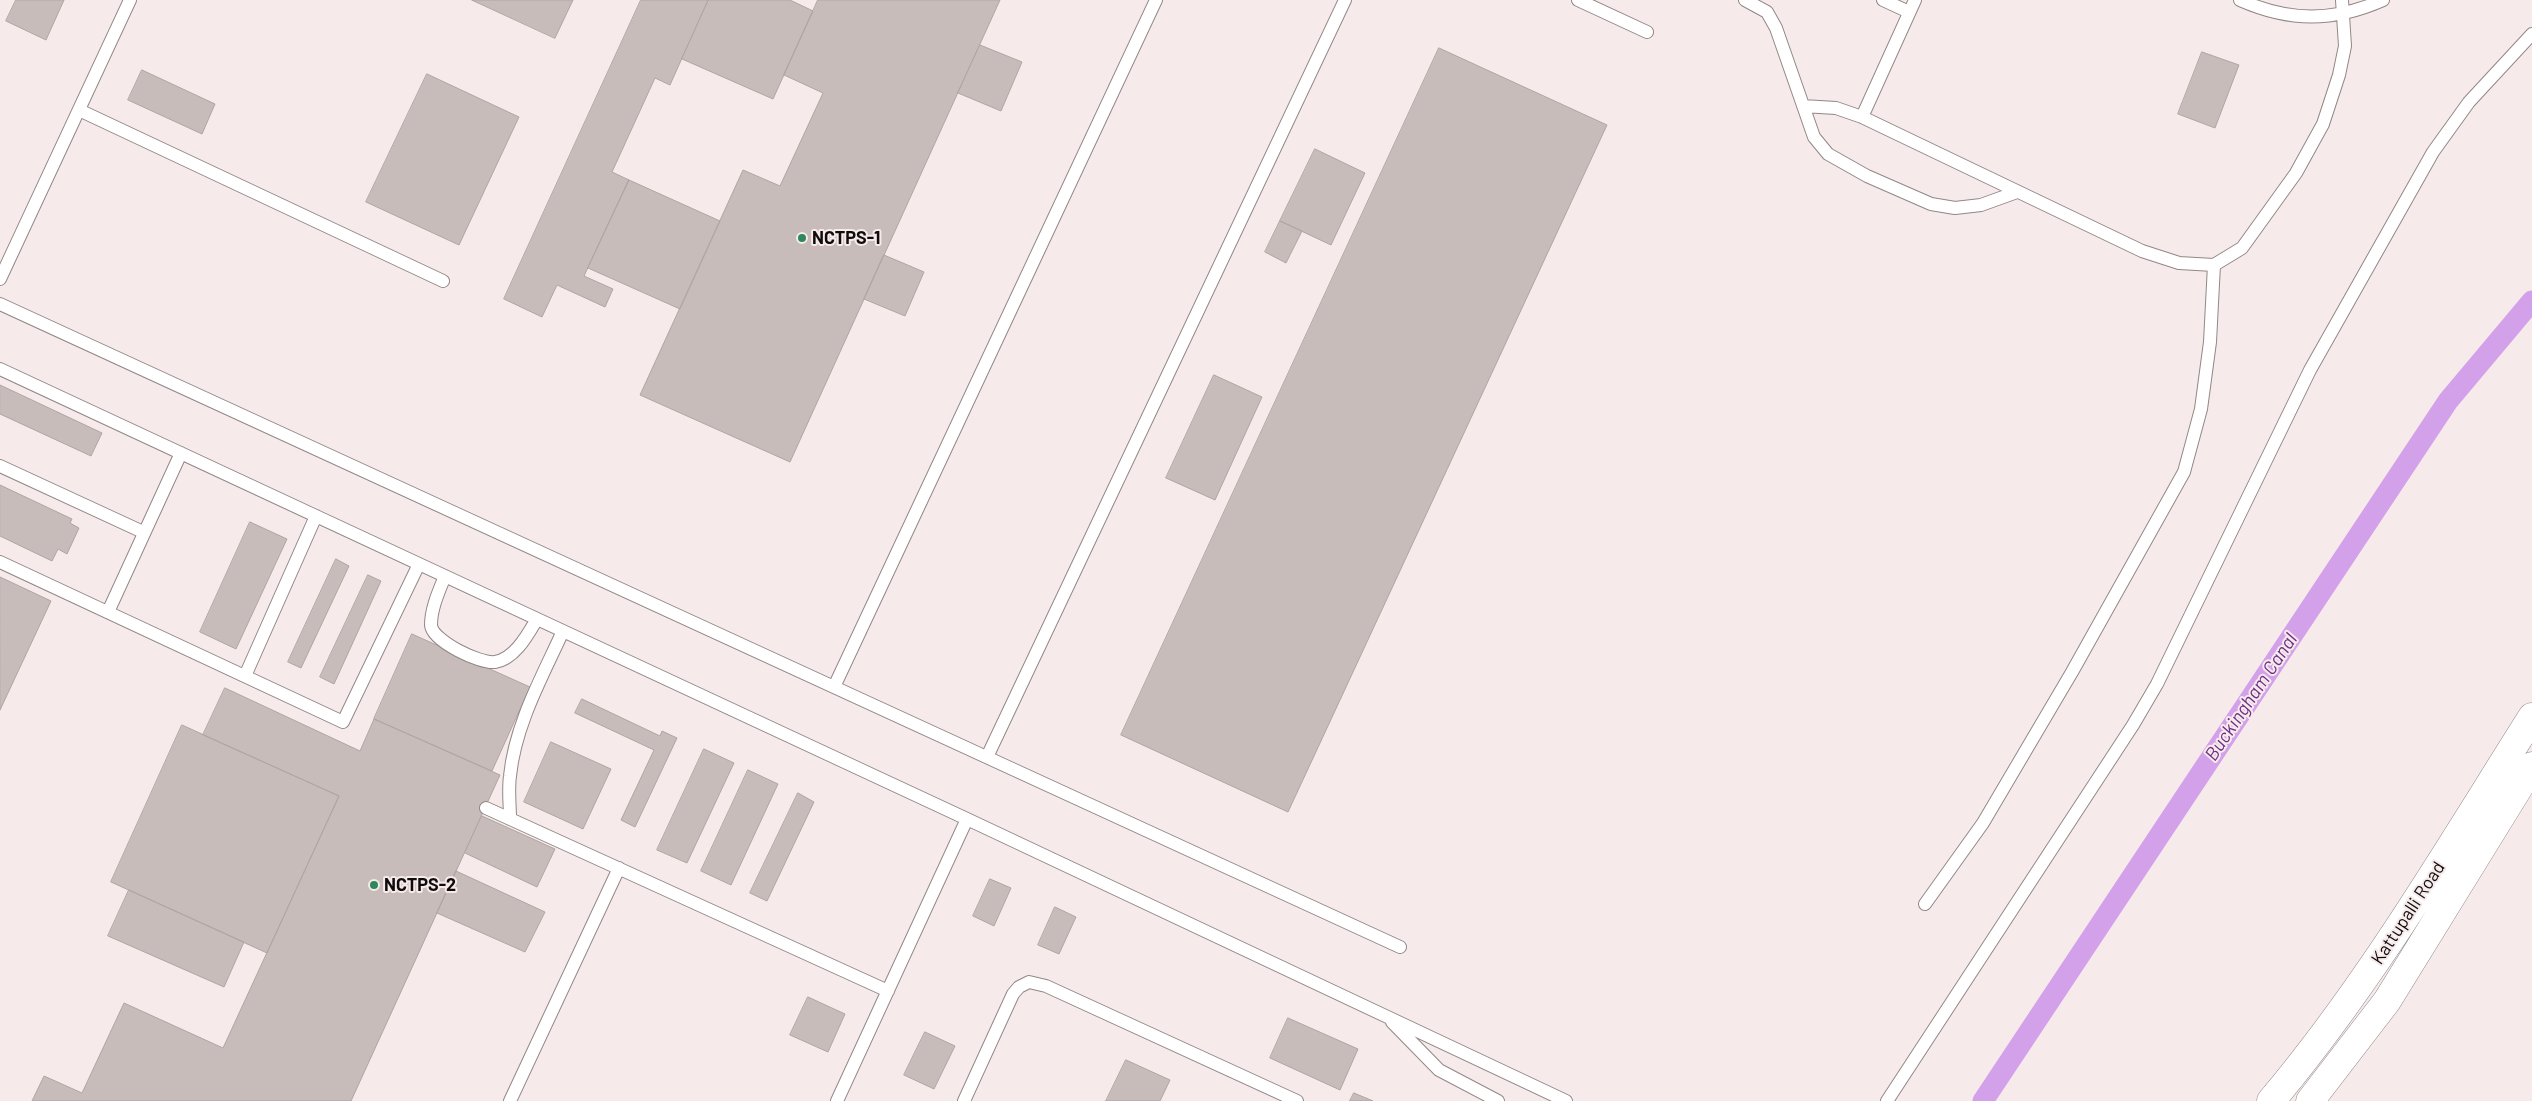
<!DOCTYPE html>
<html>
<head>
<meta charset="utf-8">
<style>
  body { margin:0 }
  canvas { display:block; background:#f6eaeb }
</style>
</head>
<body>
<canvas width="2532" height="1101"></canvas>
<script>
const ctx = document.querySelector('canvas').getContext('2d');
ctx.lineJoin = 'round';
function stroke(path, color, width, dash) {
  ctx.strokeStyle = color;
  ctx.lineWidth = width;
  ctx.lineCap = dash ? 'butt' : 'round';
  ctx.setLineDash(dash || []);
  ctx.stroke(path);
}
function paint(path, color) {
  ctx.fillStyle = color;
  ctx.fill(path, 'evenodd');
}
function drawText(font, color, halo, rows, align = 'center') {
  ctx.font = font + ' Barlow,sans-serif';
  ctx.lineWidth = 4;
  ctx.setLineDash([]);
  ctx.textBaseline = 'middle';
  ctx.strokeStyle = halo;
  ctx.fillStyle = color;
  for (const [text, x, y, turn = 0] of rows) {
    ctx.save();
    ctx.translate(x, y);
    ctx.rotate((+turn || 0) * Math.PI / 180);
    ctx.textAlign = isNaN(turn) ? turn : align;
    if (halo) ctx.strokeText(text, 0, 0);
    ctx.fillText(text, 0, 0);
    ctx.restore();
  }
}
stroke(new Path2D(`
  M 1983,1101 L 2448,401 L 2532,301`), '#d3a0ea', 21);
const building = new Path2D(`
  M 16,0 L 64,0 L 46,40 L 6,21 Z
  M 472,0 L 573,0 L 555,38 Z
  M 641,0 L 708,0 L 670,85 L 655,78 L 612,172 L 629,180 L 584,276 L 613,289 L 605,307 L 557,285 L 542,317 L 504,299 Z
  M 709,0 L 790,0 L 813,11 L 773,99 L 682,59 Z
  M 818,0 L 1000,0 L 790,462 L 640,395 L 743,170 L 780,186 L 823,93 L 784,75 Z
  M 980,45 L 1022,62 L 1001,111 L 958,93 Z
  M 1439,48 L 1607,125 L 1288,812 L 1121,735 Z
  M 2202,52 L 2239,65 L 2215,128 L 2178,114 Z
  M 142,70 L 215,104 L 202,134 L 128,100 Z
  M 427,74 L 519,117 L 459,245 L 366,202 Z
  M 1315,149 L 1365,173 L 1331,245 L 1280,221 Z
  M 629,180 L 720,221 L 680,309 L 588,268 Z
  M 1280,221 L 1302,231 L 1286,263 L 1265,252 Z
  M 884,255 L 924,272 L 905,316 L 864,299 Z
  M 1214,375 L 1262,397 L 1215,500 L 1166,478 Z
  M 0,385 L 102,433 L 91,456 L 0,414 Z
  M 0,485 L 72,519 L 70,523 L 79,528 L 67,554 L 58,549 L 52,561 L 0,536 Z
  M 250,522 L 287,539 L 236,649 L 200,632 Z
  M 336,559 L 349,566 L 301,668 L 288,662 Z
  M 368,575 L 381,581 L 334,684 L 320,677 Z
  M 0,577 L 51,601 L 0,710 Z
  M 412,634 L 530,687 L 492,771 L 374,719 Z
  M 225,688 L 360,751 L 374,719 L 500,775 L 351,1101 L 32,1101 L 44,1076 L 82,1093 L 124,1003 L 223,1048 L 339,796 L 203,735 Z
  M 582,699 L 660,736 L 662,731 L 677,738 L 635,827 L 621,820 L 654,750 L 575,713 Z
  M 182,725 L 339,796 L 267,953 L 111,882 Z
  M 551,742 L 611,769 L 583,829 L 524,802 Z
  M 704,749 L 734,763 L 687,863 L 657,850 Z
  M 748,770 L 778,784 L 731,885 L 701,871 Z
  M 798,793 L 814,802 L 767,901 L 750,893 Z
  M 482,816 L 555,849 L 537,887 L 465,853 Z
  M 456,871 L 545,912 L 525,952 L 437,913 Z
  M 990,879 L 1011,888 L 994,926 L 973,916 Z
  M 129,890 L 244,942 L 224,987 L 108,936 Z
  M 1055,907 L 1076,917 L 1059,954 L 1038,945 Z
  M 808,997 L 845,1014 L 828,1052 L 790,1035 Z
  M 1288,1018 L 1358,1049 L 1340,1090 L 1270,1058 Z
  M 925,1032 L 955,1046 L 934,1089 L 904,1075 Z
  M 1126,1060 L 1170,1080 L 1160,1101 L 1106,1101 Z
  M 1354,1093 L 1373,1101 L 1350,1101 Z`);
paint(building, '#c7bcb9');
stroke(building, '#afa5a1', 1);
const lane = new Path2D(`
  M 1578,0 L 1647,32
  M 1745,0 L 1767,12 L 1776,28 L 1814,137 L 1828,154 L 1867,176 L 1931,204 L 1955,208 L 1981,205 L 2017,192
  M 1883,0 L 1909,12
  M 2240,0 C 2290,22 2333,22 2383,0
  M 1803,106 L 1836,108 L 1862,117 L 2142,251 L 2179,263 L 2214,265 L 2242,248 L 2296,173 L 2323,124 L 2339,75 L 2345,46 L 2342,0
  M 79,110 L 443,281
  M 1862,117 L 1915,0
  M 0,279 L 130,0
  M 0,304 L 1400,947
  M 0,369 L 967,819 L 1566,1101
  M 0,466 L 143,532
  M 0,562 L 343,722 L 419,564
  M 445,576 C 439,591 431,608 431,625 C 432,641 480,664 495,662 C 515,659 528,634 537,619
  M 108,612 L 181,453
  M 245,676 L 316,516
  M 834,687 L 1156,0
  M 987,757 L 1345,0
  M 486,808 L 888,991
  M 510,819 C 510,805 508,790 510,776 C 515,725 542,677 563,631
  M 1925,904 L 1983,823 L 2072,672 L 2184,472 L 2201,409 L 2210,342 L 2214,265
  M 1392,1022 L 1439,1070 L 1498,1101
  M 510,1101 L 619,868
  M 837,1101 L 967,819
  M 964,1101 L 1013,994 L 1019,987 L 1029,982 L 1046,986 L 1297,1101
  M 1887,1101 L 2133,725 L 2157,684 L 2310,370 L 2433,152 L 2469,102 L 2532,34`);
const secondary = new Path2D(`
  M 2271,1101 C 2371,982 2449,848 2532,717
  M 2310,1101 L 2387,1001 L 2532,766`);
stroke(lane, '#928888', 14);
stroke(secondary, '#928888', 29);
stroke(lane, '#fff', 12);
stroke(secondary, '#fff', 28);
for (const [x, y, r, color] of [
  [802,238,5,"#2f875b"],
  [374,885,5,"#2f875b"]
]) {
  const dot = new Path2D();
  dot.arc(x, y, r, 0, 2 * Math.PI);
  ctx.fillStyle = color;
  ctx.fill(dot);
  stroke(dot, '#f6eaeb', 2);
}
drawText('bold 18px', '#0f0c0c', '#f6eaeb', [
  ["NCTPS-1",812,238],
  ["NCTPS-2",384,885]
], 'left');
drawText('18px', '#0f0c0c', '#f6eaeb', [
  ["Kattupalli Road",2408,913,-57]
]);
drawText('italic 19px', '#6d3086', '#f6eaeb', [
  ["Buckingham Canal",2251,697,-56]
]);
</script>
</body>
</html>
